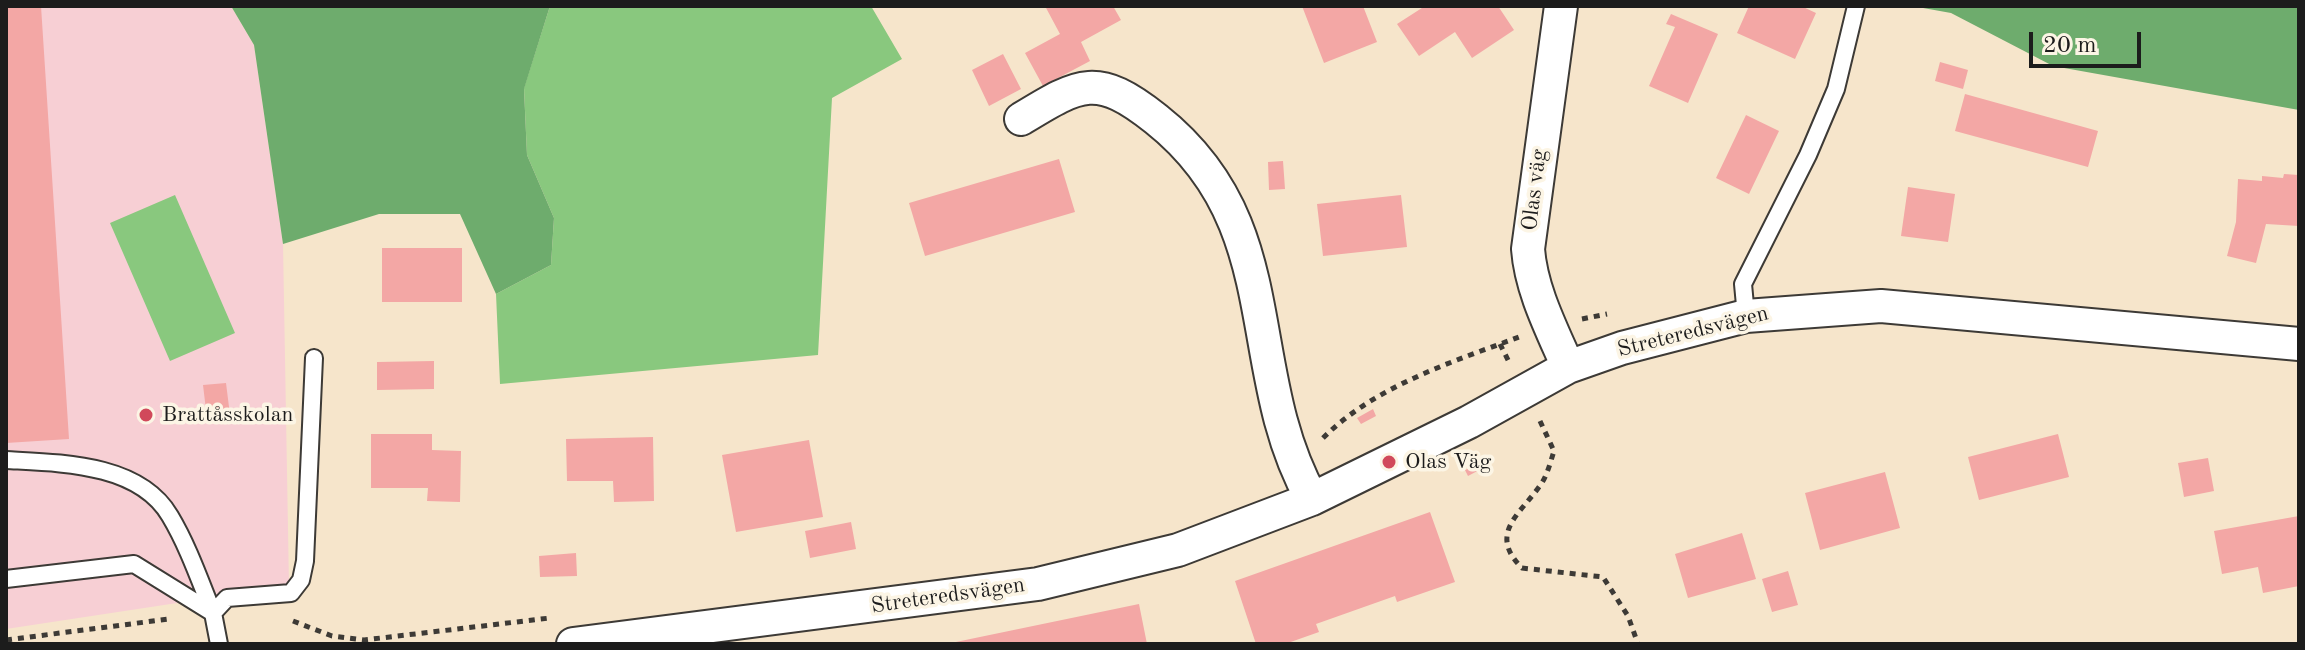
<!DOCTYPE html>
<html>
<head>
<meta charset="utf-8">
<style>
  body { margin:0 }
  #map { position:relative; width:2305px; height:650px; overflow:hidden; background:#f6e5cb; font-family:"Old Standard TT",serif }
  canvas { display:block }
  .frame { position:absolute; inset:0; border:8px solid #1c1c1c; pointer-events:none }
  .scale { position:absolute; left:2029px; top:32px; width:112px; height:36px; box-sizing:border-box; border:4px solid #1c1c1c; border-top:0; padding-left:10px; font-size:24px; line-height:28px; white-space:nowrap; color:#1c1c1c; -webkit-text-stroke:6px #fcf5e5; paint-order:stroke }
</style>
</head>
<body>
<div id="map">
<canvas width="2305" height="650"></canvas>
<div class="frame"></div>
<div class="scale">20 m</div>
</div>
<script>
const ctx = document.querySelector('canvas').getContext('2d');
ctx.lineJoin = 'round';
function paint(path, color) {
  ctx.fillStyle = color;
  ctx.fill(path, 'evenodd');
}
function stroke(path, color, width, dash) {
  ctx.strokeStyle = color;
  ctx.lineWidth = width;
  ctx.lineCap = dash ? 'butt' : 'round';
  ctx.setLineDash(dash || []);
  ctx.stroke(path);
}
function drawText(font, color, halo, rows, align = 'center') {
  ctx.font = font + ' "Old Standard TT",serif';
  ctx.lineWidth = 7;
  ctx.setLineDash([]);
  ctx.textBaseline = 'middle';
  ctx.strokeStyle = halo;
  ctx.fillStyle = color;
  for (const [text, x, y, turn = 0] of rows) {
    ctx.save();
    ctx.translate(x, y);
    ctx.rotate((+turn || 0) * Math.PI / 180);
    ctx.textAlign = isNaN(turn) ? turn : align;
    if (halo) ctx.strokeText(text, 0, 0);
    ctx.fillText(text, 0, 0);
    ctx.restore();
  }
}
paint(new Path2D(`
  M 6,6 L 231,6 L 254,45 L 283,244 L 289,586 L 6,629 Z`), '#f7cfd4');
paint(new Path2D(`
  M 550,6 L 871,6 L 902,59 L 832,98 L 818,355 L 500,384 L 496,294 L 551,265 L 554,218 L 527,155 L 524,88 Z
  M 175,195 L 235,333 L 170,361 L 110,223 Z`), '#89c87e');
paint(new Path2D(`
  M 231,6 L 550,6 L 524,89 L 527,155 L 554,218 L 551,265 L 496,294 L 460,214 L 379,214 L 283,244 L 254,45 Z
  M 1912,6 L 2299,6 L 2299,110 L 2053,66 L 1951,13 Z`), '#6eac6d');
paint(new Path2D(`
  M 6,6 L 41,6 L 69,439 L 6,443 Z
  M 1045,6 L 1113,6 L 1121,20 L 1081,42 L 1090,61 L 1043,86 L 1025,53 L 1060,34 Z
  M 1302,6 L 1363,6 L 1377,42 L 1324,63 Z
  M 1425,6 L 1498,6 L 1514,30 L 1472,58 L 1455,32 L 1419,56 L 1397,24 Z
  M 1749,6 L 1801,6 L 1816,13 L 1795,59 L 1737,33 Z
  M 1671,14 L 1718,34 L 1688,103 L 1649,86 L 1675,27 L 1666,24 Z
  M 1003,54 L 1021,89 L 989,106 L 972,70 Z
  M 1940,62 L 1968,70 L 1963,89 L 1935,81 Z
  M 1965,94 L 2098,131 L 2088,167 L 1955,131 Z
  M 1746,115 L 1779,131 L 1749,194 L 1716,178 Z
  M 1059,159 L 1075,212 L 925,256 L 909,203 Z
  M 1283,161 L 1285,189 L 1269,190 L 1268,162 Z
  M 2284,174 L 2299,175 L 2299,226 L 2266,224 L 2256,263 L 2227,256 L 2236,222 L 2238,179 L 2262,181 L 2262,176 L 2283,178 Z
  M 1908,187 L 1955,194 L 1948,242 L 1901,236 Z
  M 1401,195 L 1407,247 L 1323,256 L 1317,204 Z
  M 382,248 L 462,248 L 462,302 L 382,302 Z
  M 434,361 L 434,389 L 377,390 L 377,362 Z
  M 226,383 L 230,415 L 207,418 L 203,385 Z
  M 1373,409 L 1376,416 L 1361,424 L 1357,418 Z
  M 371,434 L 432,434 L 432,450 L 461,451 L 460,502 L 427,501 L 428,488 L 371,488 Z
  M 2058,434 L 2069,477 L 1979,500 L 1968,457 Z
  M 653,437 L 654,501 L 614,502 L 613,481 L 567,481 L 566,439 Z
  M 809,440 L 823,517 L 736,532 L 722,455 Z
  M 2208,458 L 2214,491 L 2184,497 L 2178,463 Z
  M 1480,463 L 1483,468 L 1468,476 L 1465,470 Z
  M 1885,472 L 1900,528 L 1820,550 L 1805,493 Z
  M 1430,512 L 1455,582 L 1397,602 L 1395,596 L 1316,624 L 1319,632 L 1285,644 L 1256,644 L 1235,581 Z
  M 2299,516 L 2299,586 L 2263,593 L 2258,567 L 2222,574 L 2214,531 Z
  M 851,522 L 856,549 L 810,558 L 805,531 Z
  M 1742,533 L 1756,579 L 1688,598 L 1675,554 Z
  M 576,553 L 577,576 L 540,577 L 539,556 Z
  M 1788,571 L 1798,605 L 1772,612 L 1762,579 Z
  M 1139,604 L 1147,644 L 952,644 L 951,643 Z`), '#f3a7a5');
const service = new Path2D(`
  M 1746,316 L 1743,284 L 1808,155 L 1836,89 L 1856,6
  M 6,460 C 60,463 139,463 170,516 C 188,546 200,581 213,613
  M 6,579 L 134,564 L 213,613 L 219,644
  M 213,613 L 227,598 L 291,593 L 301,580 L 305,561 L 314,358`);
const minor = new Path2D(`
  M 1561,6 L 1528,249 C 1531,290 1552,330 1568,367
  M 1021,119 C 1080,83 1097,72 1156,119 C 1290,225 1239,369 1312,499
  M 573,644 L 1038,584 L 1178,550 L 1312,499 L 1469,422 L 1568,367 L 1622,348 L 1746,316 L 1881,306 L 2299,344`);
stroke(service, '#3d3a36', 20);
stroke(minor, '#3d3a36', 36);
stroke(new Path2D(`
  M 1582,319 L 1607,314
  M 1500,344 L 1509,362
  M 1540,421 L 1554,451 C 1550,463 1547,477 1539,487 C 1519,515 1488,534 1522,568 L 1603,577 L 1628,616 L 1638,644
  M 1323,438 C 1375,386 1452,362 1519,337
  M 293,621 L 332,636 L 364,640 L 550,618
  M 6,640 L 169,619`), '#3d3a36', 5, [6, 6]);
stroke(service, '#fff', 16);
stroke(minor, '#fff', 32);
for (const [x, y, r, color] of [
  [146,415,8,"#d1495b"],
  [1389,462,8,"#d1495b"]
]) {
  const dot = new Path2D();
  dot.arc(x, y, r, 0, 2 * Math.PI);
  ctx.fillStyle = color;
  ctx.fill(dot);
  stroke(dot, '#fcf5e5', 3);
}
drawText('22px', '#1c1c1c', '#fcf5e5', [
  ["Olas väg",1535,190,-83],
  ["Streteredsvägen",1693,332,-14],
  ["Streteredsvägen",948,596,-8]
]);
drawText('22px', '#1c1c1c', '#fcf5e5', [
  ["Brattåsskolan",162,415],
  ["Olas Väg",1405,462]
], 'left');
</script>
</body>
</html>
